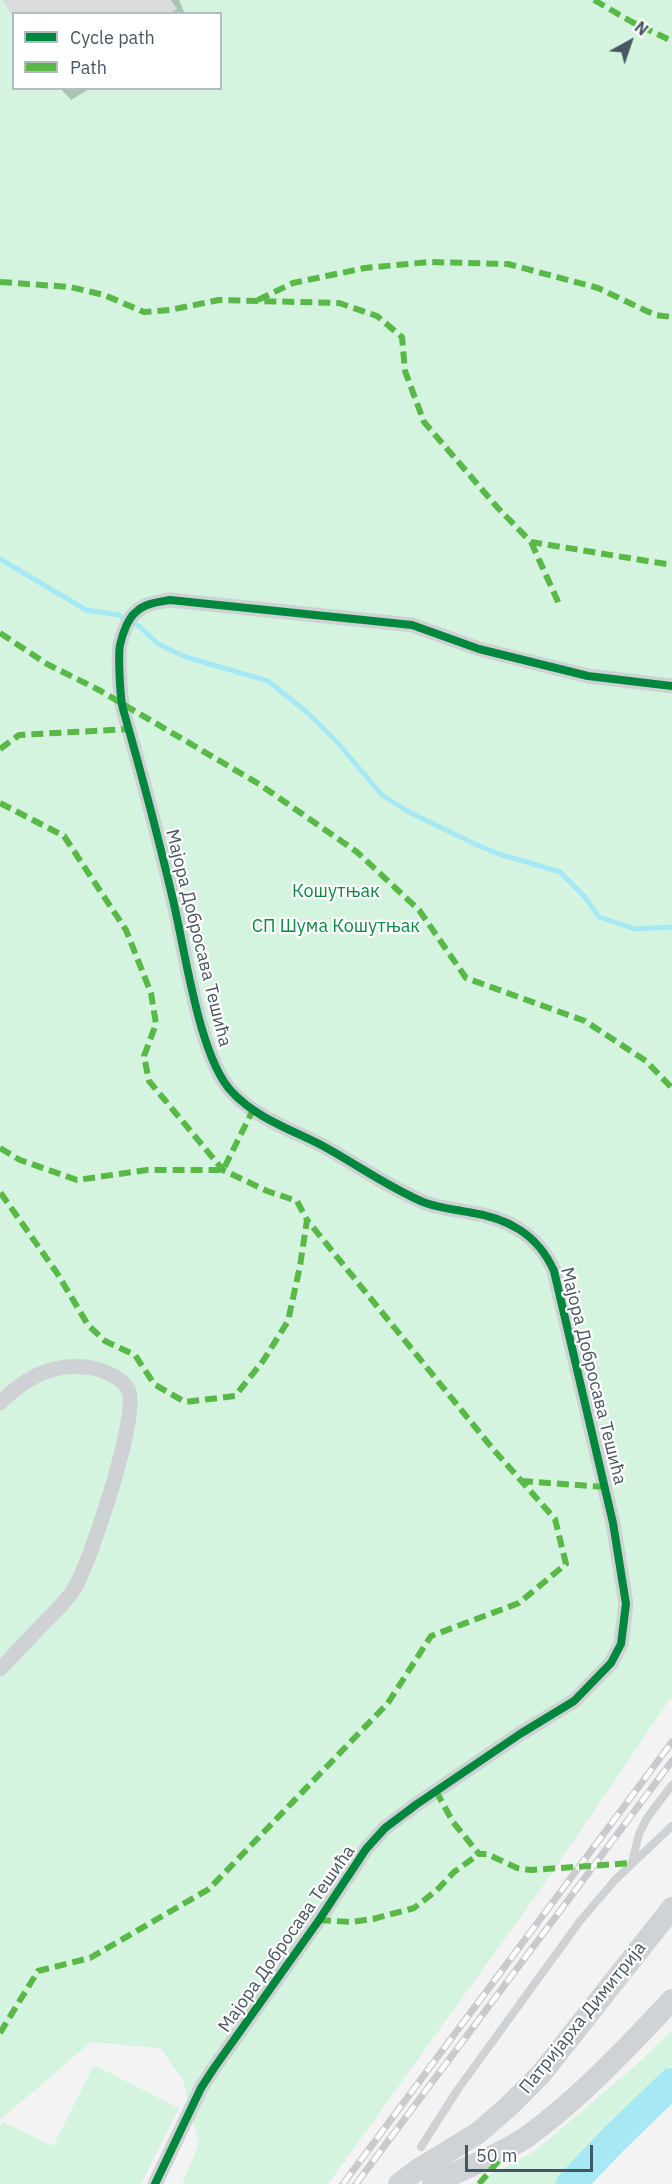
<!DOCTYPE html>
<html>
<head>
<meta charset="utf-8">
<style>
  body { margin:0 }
  #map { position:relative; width:672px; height:2184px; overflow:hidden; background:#f3f3f3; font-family:"IBM Plex Sans",sans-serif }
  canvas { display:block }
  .legend { position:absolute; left:12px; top:12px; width:210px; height:78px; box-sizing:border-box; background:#fff; border:2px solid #b5bcc0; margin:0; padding:8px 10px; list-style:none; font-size:18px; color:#475762 }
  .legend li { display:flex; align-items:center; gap:12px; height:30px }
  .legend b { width:30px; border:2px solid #b5bcc0 }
  .north { position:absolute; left:600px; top:12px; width:60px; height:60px; -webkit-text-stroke:4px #fff; paint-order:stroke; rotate:40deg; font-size:16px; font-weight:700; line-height:24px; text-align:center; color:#475762 }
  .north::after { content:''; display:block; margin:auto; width:21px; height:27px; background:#475762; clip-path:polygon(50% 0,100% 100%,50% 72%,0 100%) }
  .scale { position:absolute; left:465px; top:2145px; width:128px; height:27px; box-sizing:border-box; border:3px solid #475762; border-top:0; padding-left:8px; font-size:18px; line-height:21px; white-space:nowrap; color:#475762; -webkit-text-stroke:4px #fff; paint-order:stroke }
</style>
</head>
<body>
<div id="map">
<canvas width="672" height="2184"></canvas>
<ul class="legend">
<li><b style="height:8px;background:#00873e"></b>Cycle path</li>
<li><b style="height:8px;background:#58b947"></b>Path</li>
</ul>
<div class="north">N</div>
<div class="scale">50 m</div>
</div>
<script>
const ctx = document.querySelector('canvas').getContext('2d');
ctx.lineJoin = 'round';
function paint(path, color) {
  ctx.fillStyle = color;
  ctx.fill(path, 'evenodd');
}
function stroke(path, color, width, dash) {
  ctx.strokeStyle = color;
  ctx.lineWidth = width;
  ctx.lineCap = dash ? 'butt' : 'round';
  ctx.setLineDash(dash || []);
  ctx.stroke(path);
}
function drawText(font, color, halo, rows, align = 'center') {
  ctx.font = font + ' "IBM Plex Sans",sans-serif';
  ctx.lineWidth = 4.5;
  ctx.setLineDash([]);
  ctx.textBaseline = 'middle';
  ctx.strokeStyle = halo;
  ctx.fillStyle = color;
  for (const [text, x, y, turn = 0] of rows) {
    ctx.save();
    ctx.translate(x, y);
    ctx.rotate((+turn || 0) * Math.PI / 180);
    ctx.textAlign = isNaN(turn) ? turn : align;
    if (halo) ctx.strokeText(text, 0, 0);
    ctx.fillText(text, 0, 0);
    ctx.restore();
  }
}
paint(new Path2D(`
  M 0,0 L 672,0 L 672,1696 L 548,1879 L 328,2184 L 182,2184 L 199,2144 L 183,2080 L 160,2048 L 91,2042 L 0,2120 ZM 14,14 L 220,14 L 220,88 L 14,88 Z
  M 672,2030 L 672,2066 L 556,2184 L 473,2184 L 535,2151 L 643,2059 Z
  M 94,2065 L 179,2108 L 141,2184 L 0,2184 L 0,2126 L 3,2122 L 53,2146 Z`), '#d5f4df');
paint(new Path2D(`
  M 4,0 L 179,0 L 185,14 L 14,14 L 14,15 Z
  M 60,88 L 91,88 L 71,100 Z`), '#0003');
stroke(new Path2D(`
  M 0,559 L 86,610 L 119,615 L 140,627 L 158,644 L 186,657 L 268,681 L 308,713 L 336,741 L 382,795 L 409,812 L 477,845 L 499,854 L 560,872 L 585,897 L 599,917 L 635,929 L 672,927`), '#a6e9f5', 5);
stroke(new Path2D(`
  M 571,2184 L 614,2139 L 672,2083`), '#a6e9f5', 30);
paint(new Path2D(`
  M 3,0 L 171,0 L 177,9 L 169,14 L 11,14 Z`), '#dadbdd');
stroke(new Path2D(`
  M 632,1862 L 639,1834 L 647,1818 L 672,1785
  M 421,2147 L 456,2092 L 580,1921 L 615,1880 L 672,1826`), '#ced2d4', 8);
stroke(new Path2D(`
  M 0,1403 C 23,1380 50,1363 85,1367 C 98,1368 121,1376 128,1389 C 141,1412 90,1563 74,1589 C 66,1602 55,1612 44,1623 C 29,1638 15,1654 0,1669
  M 155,2184 L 201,2088 L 214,2068 L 319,1920 L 366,1849 L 385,1828 L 417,1804 L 520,1734 L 574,1701 L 611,1663 L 621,1644 L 626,1604 L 613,1523 L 554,1271 C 537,1233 507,1218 468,1212 C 452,1209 438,1208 423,1202 C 388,1187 356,1164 323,1146 C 292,1130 256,1118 232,1092 C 199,1058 185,949 173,900 C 158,836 141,772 123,709 C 120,698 118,655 120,645 C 122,635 128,618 136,612 C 145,603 159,602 170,600 L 412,625 L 479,649 L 588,676 L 672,686`), '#ced2d4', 15);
stroke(new Path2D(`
  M 399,2184 L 416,2171 L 478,2133 L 508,2107 L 541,2074 L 672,1908
  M 433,2184 C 465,2167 499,2156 528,2136 C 580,2098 628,2047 672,2000`), '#cfd3d6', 22);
const rail = new Path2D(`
  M 343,2184 L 672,1742
  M 356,2184 L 672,1761`);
stroke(rail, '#c8cacd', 7);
stroke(rail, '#fff', 4.5, [14]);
stroke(new Path2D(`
  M 594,0 L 632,22 L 672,41
  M 0,282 L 70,287 L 104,295 L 144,312 L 170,310 L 219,300 L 339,303 L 377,316 L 402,337 L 405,371 L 424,422 L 497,507 L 531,542 L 672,565
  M 258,300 L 293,283 L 365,268 L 429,262 L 508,264 L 598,288 L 655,315 L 672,317
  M 531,542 L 560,606
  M 0,633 L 47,664 L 99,690 L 259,784 L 357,852 L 419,910 L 466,978 L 585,1021 L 646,1061 L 672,1088
  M 0,749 L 19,735 L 129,729
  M 0,803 L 64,836 L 126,930 L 151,993 L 156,1024 L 144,1056 L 149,1081 L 223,1170 L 267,1191 L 297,1201 L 307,1220 L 300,1266 L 288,1321 L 263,1361 L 235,1396 L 185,1402 L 154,1384 L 135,1355 L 105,1341 L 88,1325 L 57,1273 L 0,1192
  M 0,1148 L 20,1160 L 77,1180 L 147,1170 L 223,1170 L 253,1110
  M 521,1481 L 605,1487
  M 436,1791 L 453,1822 L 479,1854 L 487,1854 L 517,1868 L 531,1870 L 632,1863
  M 319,1920 L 351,1922 L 373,1919 L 414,1908 L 437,1890 L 454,1872 L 479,1854
  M 0,2033 L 38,1971 L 90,1958 L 209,1889 L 388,1703 L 431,1636 L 519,1603 L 566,1564 L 555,1519 L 493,1449 L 307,1220
  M 479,2184 L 500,2159`), '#58b947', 6, [12, 6]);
stroke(new Path2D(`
  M 155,2184 L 201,2088 L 214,2068 L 319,1920 L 366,1849 L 385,1828 L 417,1804 L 520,1734 L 574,1701 L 611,1663 L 621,1644 L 626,1604 L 613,1523 L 554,1271 C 537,1233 507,1218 468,1212 C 452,1209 438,1208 423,1202 C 388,1187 356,1164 323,1146 C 292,1130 256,1118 232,1092 C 199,1058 185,949 173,900 C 158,836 141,772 123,709 C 120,698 118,655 120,645 C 122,635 128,618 136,612 C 145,603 159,602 170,600 L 412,625 L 479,649 L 588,676 L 672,686`), '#00873e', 8);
drawText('18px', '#0d8843', '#fff', [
  ["Кошутњак",336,892],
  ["СП Шума Кошутњак",336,927]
]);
drawText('18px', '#475762', '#fff', [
  ["Мајора Добросава Тешића",198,938,76],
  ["Мајора Добросава Тешића",593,1376,76],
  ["Мајора Добросава Тешића",287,1939,-55],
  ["Патријарха Димитрија",583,2018,-51]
]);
</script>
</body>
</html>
